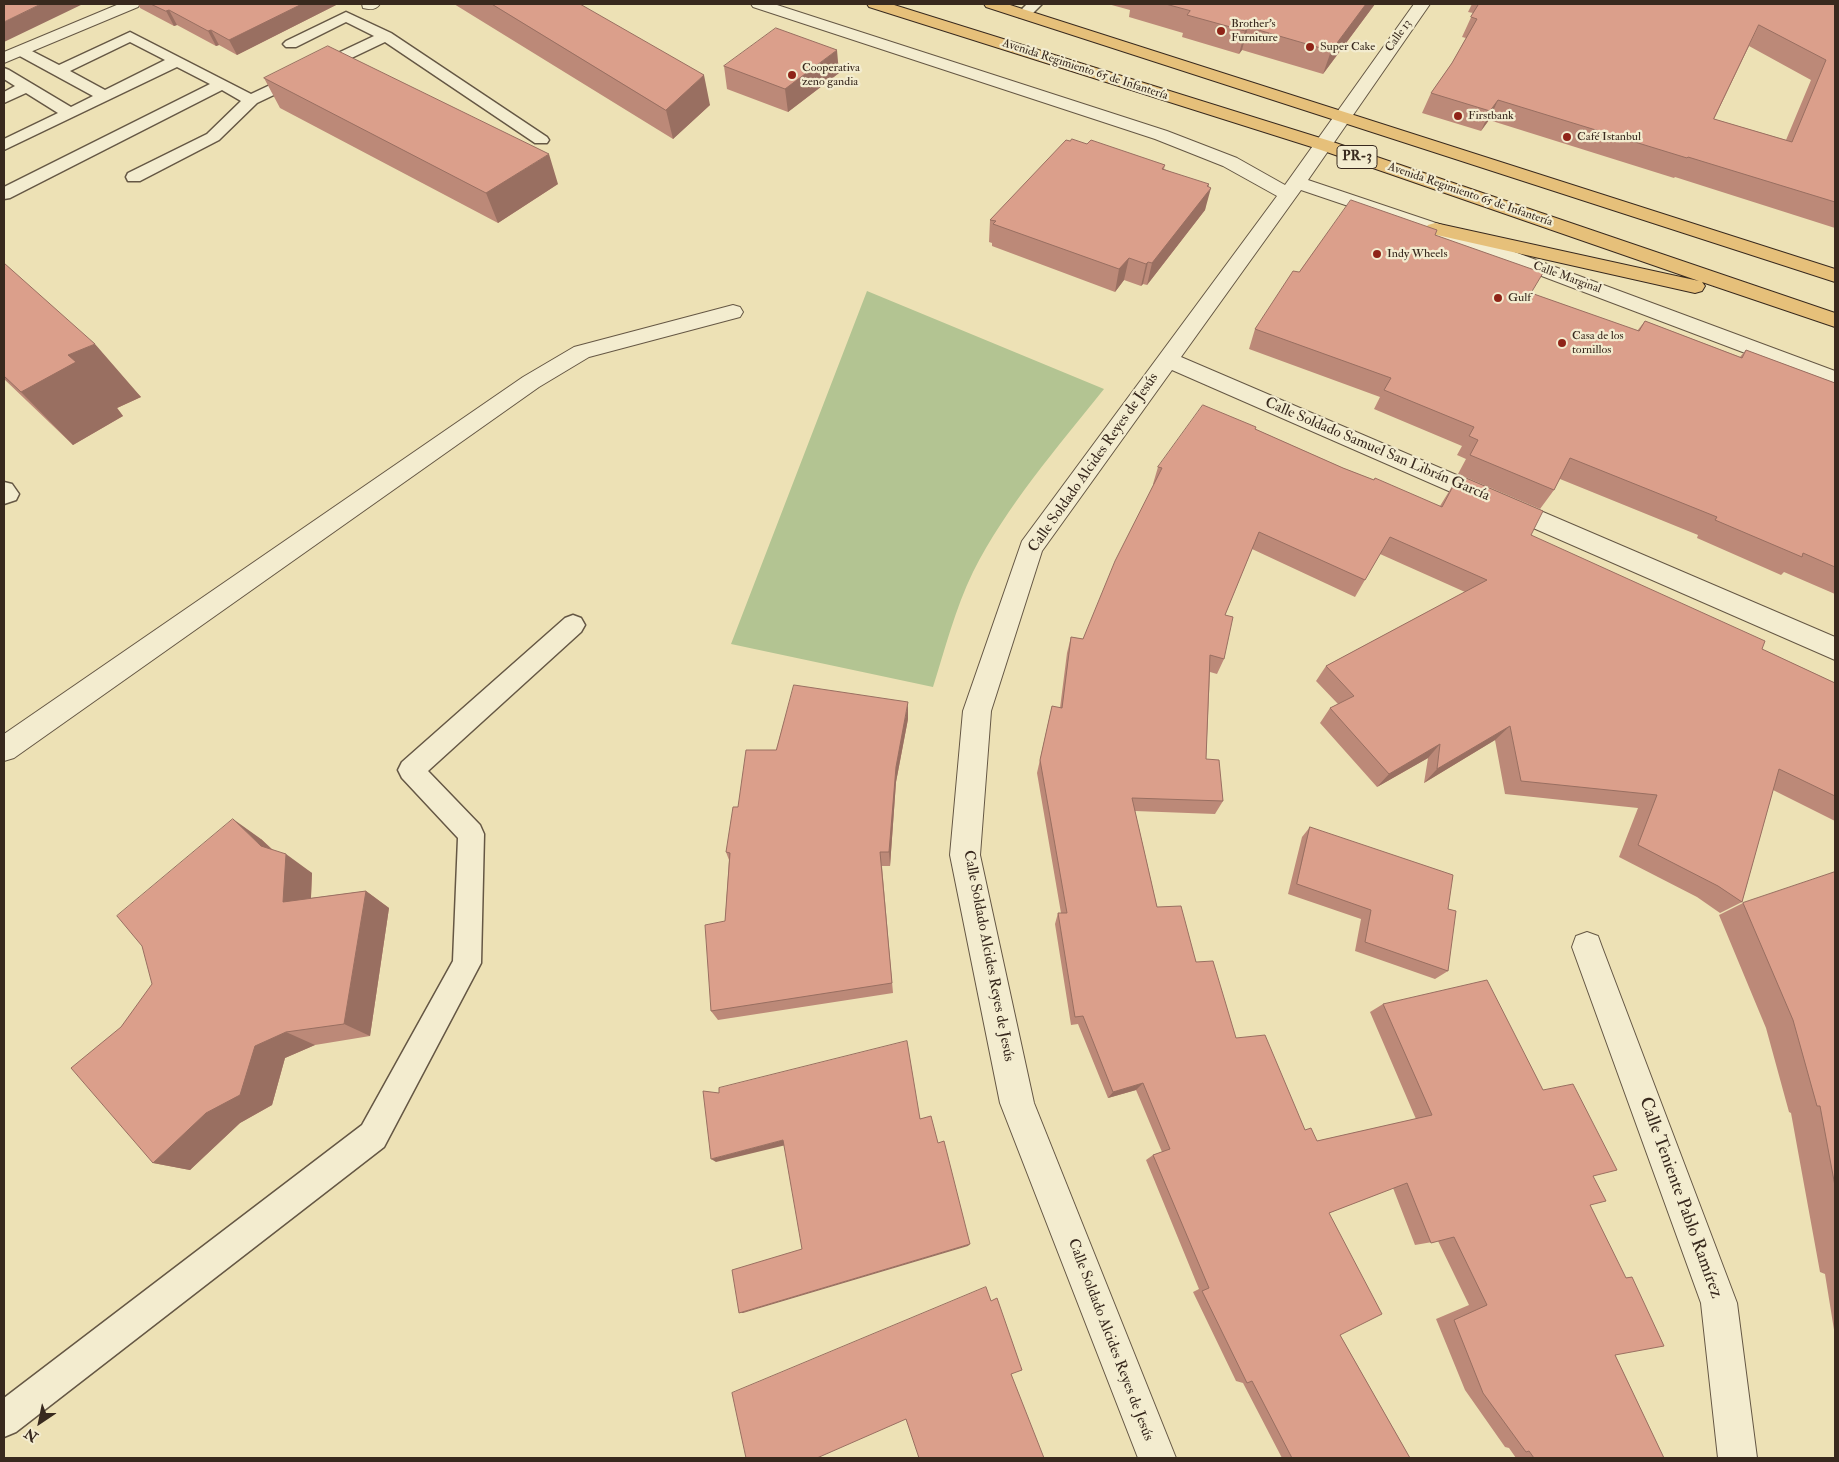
<!DOCTYPE html>
<html>
<head>
<meta charset="utf-8">
<style>
  body { margin:0 }
  #map { position:relative; width:1839px; height:1462px; overflow:hidden; background:#ede1b5; font-family:"IM FELL Double Pica",serif }
  canvas { display:block }
  .frame { position:absolute; inset:0; border:5px solid #38291e; pointer-events:none }
  .north { position:absolute; left:15px; top:1397px; width:50px; height:50px; -webkit-text-stroke:4px #f3eccf; paint-order:stroke; rotate:214deg; font-size:14px; font-weight:700; line-height:20px; text-align:center; color:#38291e }
  .north::after { content:''; display:block; margin:auto; width:18px; height:22px; background:#38291e; clip-path:polygon(50% 0,100% 100%,50% 72%,0 100%) }
</style>
</head>
<body>
<div id="map">
<canvas width="1839" height="1462"></canvas>
<div class="frame"></div>
<div class="north">N</div>
</div>
<script>
const ctx = document.querySelector('canvas').getContext('2d');
ctx.lineJoin = 'round';
function paint(path, color) {
  ctx.fillStyle = color;
  ctx.fill(path, 'evenodd');
}
function stroke(path, color, width, dash) {
  ctx.strokeStyle = color;
  ctx.lineWidth = width;
  ctx.lineCap = dash ? 'butt' : 'round';
  ctx.setLineDash(dash || []);
  ctx.stroke(path);
}
function drawText(font, color, halo, rows, align = 'center') {
  ctx.font = font + ' "IM FELL Double Pica",serif';
  ctx.lineWidth = 4.5;
  ctx.setLineDash([]);
  ctx.textBaseline = 'middle';
  ctx.strokeStyle = halo;
  ctx.fillStyle = color;
  for (const [text, x, y, turn = 0] of rows) {
    ctx.save();
    ctx.translate(x, y);
    ctx.rotate((+turn || 0) * Math.PI / 180);
    ctx.textAlign = isNaN(turn) ? turn : align;
    if (halo) ctx.strokeText(text, 0, 0);
    ctx.fillText(text, 0, 0);
    ctx.restore();
  }
}
paint(new Path2D(`
  M 867,291 L 1104,389 C 1057,448 1007,505 973,572 C 955,609 945,649 933,687 L 731,644 Z`), '#b3c492');
const lane = new Path2D(`
  M 1027,4 L 1042,4 L 1029,17 L 1019,17 L 1017,14 Z
  M 346,12 L 391,33 L 547,137 L 549,140 L 547,143 L 535,143 L 385,42 L 257,103 L 219,140 L 140,181 L 128,181 L 126,177 L 128,173 L 207,134 L 241,101 L 222,90 L 10,198 L 4,199 L 4,187 L 210,84 L 177,67 L 4,150 L 4,139 L 58,113 L 26,93 L 4,103 L 4,92 L 15,86 L 4,79 L 4,68 L 9,70 L 71,107 L 93,96 L 16,54 L 13,51 L 16,48 L 26,48 L 59,65 L 130,32 L 251,94 L 374,36 L 346,22 L 296,47 L 286,47 L 283,44 L 286,41 ZM 130,42 L 165,60 L 105,90 L 70,71 Z
  M 4,482 L 12,484 L 19,494 L 16,500 L 4,504 Z
  M 573,615 L 581,618 L 585,625 L 581,632 L 428,771 L 480,825 L 484,834 L 481,963 L 384,1147 L 16,1432 L 4,1437 L 4,1398 L 362,1125 L 453,961 L 458,838 L 402,778 L 398,770 L 402,762 L 565,618 Z`);
const street = new Path2D(`
  M 119,4 L 140,4 L 138,7 L 4,63 L 4,52 Z
  M 362,4 L 380,4 C 376,10 370,10 363,8 Z
  M 751,4 L 774,4 L 1167,131 L 1237,158 L 1285,185 L 1414,4 L 1430,4 L 1308,180 L 1442,225 L 1835,371 L 1835,387 L 1428,233 L 1301,190 L 1181,357 L 1835,637 L 1835,660 L 1172,370 L 1042,551 L 991,711 L 980,855 L 1034,1103 L 1176,1458 L 1138,1458 L 1000,1103 L 950,855 L 963,711 L 1022,541 L 1277,196 L 1223,166 L 1155,139 L 753,7 Z
  M 733,305 L 740,307 L 743,312 L 740,317 L 589,357 L 539,387 L 14,758 L 4,761 L 4,734 L 523,377 L 574,347 Z
  M 1587,932 L 1598,936 L 1602,947 L 1737,1303 L 1757,1458 L 1718,1458 L 1701,1303 L 1572,947 L 1576,936 Z`);
const highway = new Path2D(`
  M 867,4 L 891,4 L 1330,141 L 1835,313 L 1835,327 L 1702,282 L 1705,286 L 1702,291 L 1695,293 L 1428,233 L 1425,229 L 1428,225 L 1435,223 L 1699,281 L 1318,149 L 869,7 Z
  M 984,4 L 1007,4 L 1835,269 L 1835,282 L 986,7 Z`);
stroke(lane, '#655744', 3);
stroke(street, '#655744', 2);
stroke(highway, '#38291e', 2);
paint(lane, '#f3eccf');
paint(street, '#f3eccf');
paint(highway, '#e6c07a');
paint(new Path2D(`
  M 138,4 L 338,4 L 237,55 L 219,45 L 216,46 L 177,25 L 174,26 L 140,8 Z
  M 454,4 L 580,4 L 710,105 L 673,139 Z
  M 1108,4 L 1375,4 L 1323,74 L 1242,50 L 1239,54 L 1182,37 L 1183,33 L 1129,17 L 1130,10 Z
  M 1472,4 L 1835,4 L 1835,228 L 1675,177 L 1674,178 L 1489,120 L 1481,131 L 1422,113 L 1431,93 L 1452,63 L 1466,38 L 1462,37 L 1473,13 L 1468,12 ZM 1749,46 L 1811,80 L 1786,140 L 1714,119 Z
  M 724,66 L 839,73 L 788,112 L 727,89 Z
  M 264,78 L 558,184 L 498,223 L 280,108 Z
  M 1070,141 L 1087,144 L 1165,165 L 1164,169 L 1208,187 L 1205,210 L 1147,285 L 1143,284 L 1141,286 L 1124,280 L 1115,292 L 992,246 L 992,243 L 989,242 L 990,220 Z
  M 1435,235 L 1531,293 L 1637,331 L 1645,321 L 1740,357 L 1746,350 L 1835,383 L 1835,594 L 1784,572 L 1781,575 L 1697,538 L 1698,535 L 1560,479 L 1554,490 L 1540,509 L 1458,474 L 1466,459 L 1457,455 L 1462,446 L 1374,409 L 1380,397 L 1249,349 L 1255,329 L 1299,272 Z
  M 4,263 L 141,397 L 117,408 L 123,416 L 73,445 L 4,379 Z
  M 1255,429 L 1343,468 L 1440,506 L 1448,493 L 1459,475 L 1531,535 L 1762,649 L 1835,683 L 1835,821 L 1773,790 L 1742,902 L 1720,913 L 1697,897 L 1619,857 L 1638,808 L 1505,794 L 1495,740 L 1424,783 L 1428,758 L 1377,787 L 1320,723 L 1330,708 L 1338,704 L 1316,681 L 1326,666 L 1465,592 L 1380,554 L 1355,597 L 1252,549 L 1225,615 L 1224,659 L 1217,674 L 1210,672 L 1206,759 L 1223,801 L 1215,814 L 1135,811 L 1157,907 L 1196,962 L 1236,1038 L 1305,1130 L 1317,1141 L 1416,1119 L 1370,1012 L 1383,1004 L 1543,1090 L 1593,1176 L 1590,1205 L 1625,1278 L 1632,1277 L 1615,1355 L 1664,1458 L 1516,1458 L 1509,1448 L 1505,1447 L 1465,1390 L 1436,1319 L 1469,1305 L 1438,1241 L 1415,1245 L 1393,1188 L 1329,1213 L 1340,1335 L 1410,1458 L 1282,1458 L 1243,1383 L 1236,1381 L 1193,1292 L 1199,1289 L 1146,1160 L 1153,1155 L 1162,1152 L 1136,1090 L 1108,1098 L 1078,1024 L 1071,1025 L 1055,924 L 1058,913 L 1061,913 L 1037,773 L 1052,706 L 1060,708 L 1067,653 L 1071,637 L 1083,639 L 1154,484 L 1153,484 L 1158,467 Z
  M 908,719 L 896,782 L 890,866 L 882,866 L 893,993 L 718,1020 L 711,1011 L 725,921 L 729,860 L 726,852 L 738,807 L 776,750 Z
  M 1310,827 L 1448,909 L 1448,971 L 1435,979 L 1355,951 L 1361,919 L 1288,894 L 1302,837 Z
  M 261,839 L 272,849 L 312,873 L 311,898 L 366,891 L 389,908 L 370,1036 L 315,1045 L 285,1058 L 272,1105 L 240,1123 L 190,1170 L 153,1163 L 121,1027 Z
  M 1835,872 L 1835,1336 L 1825,1274 L 1820,1272 L 1791,1113 L 1789,1112 L 1766,1028 L 1719,915 L 1743,903 Z`), '#bc8978');
paint(new Path2D(`
  M 41,4 L 83,4 L 4,42 L 4,22 Z
  M 302,4 L 338,4 L 237,55 L 229,40 Z
  M 1366,4 L 1375,4 L 1323,74 L 1331,51 Z
  M 169,10 L 177,25 L 174,26 L 166,11 Z
  M 1248,27 L 1242,50 L 1239,54 L 1245,31 Z
  M 211,30 L 219,45 L 216,46 L 208,31 Z
  M 837,50 L 839,73 L 788,112 L 785,89 Z
  M 704,75 L 710,105 L 673,139 L 666,110 Z
  M 1498,100 L 1489,120 L 1481,131 L 1490,111 Z
  M 549,154 L 558,184 L 498,223 L 486,193 Z
  M 1209,184 L 1207,193 L 1211,188 L 1205,210 L 1147,285 L 1152,263 Z
  M 1129,258 L 1124,280 L 1115,292 L 1119,269 Z
  M 1148,262 L 1143,284 L 1141,286 L 1146,264 Z
  M 95,344 L 141,397 L 117,408 L 123,416 L 73,445 L 21,392 L 68,355 Z
  M 908,702 L 908,719 L 896,782 L 890,866 L 889,852 L 896,767 Z
  M 1510,726 L 1495,740 L 1424,783 L 1437,769 Z
  M 1440,744 L 1428,758 L 1377,787 L 1389,774 Z
  M 233,819 L 261,839 L 285,862 L 286,854 L 312,873 L 310,919 L 283,902 L 261,846 Z
  M 366,891 L 389,908 L 370,1036 L 344,1024 Z
  M 286,1032 L 315,1045 L 285,1058 L 272,1105 L 240,1123 L 190,1170 L 153,1163 L 206,1113 L 255,1046 Z
  M 1143,1083 L 1136,1090 L 1108,1098 L 1113,1092 Z
  M 783,1140 L 786,1145 L 716,1162 L 711,1159 Z
  M 970,1244 L 968,1246 L 743,1313 L 739,1313 Z`), '#996f61');
const building = new Path2D(`
  M 4,4 L 41,4 L 4,22 Z
  M 151,4 L 302,4 L 229,40 L 211,30 L 208,31 L 169,10 L 166,11 Z
  M 492,4 L 580,4 L 704,75 L 666,110 Z
  M 1166,4 L 1366,4 L 1331,51 L 1248,27 L 1245,31 L 1187,15 L 1190,11 Z
  M 1479,4 L 1835,4 L 1835,202 L 1688,157 L 1687,158 L 1498,100 L 1490,111 L 1431,93 L 1452,63 L 1477,19 L 1471,17 ZM 1759,25 L 1826,60 L 1792,142 L 1714,119 Z
  M 776,28 L 837,50 L 785,89 L 724,66 Z
  M 328,46 L 549,154 L 486,193 L 264,78 Z
  M 1072,139 L 1087,144 L 1091,140 L 1165,165 L 1162,169 L 1209,184 L 1207,186 L 1211,188 L 1152,263 L 1148,262 L 1146,264 L 1129,258 L 1119,269 L 993,224 L 996,221 L 990,220 L 1066,140 L 1070,141 Z
  M 1351,200 L 1437,230 L 1435,235 L 1543,273 L 1531,293 L 1639,331 L 1645,321 L 1742,358 L 1746,350 L 1835,383 L 1835,567 L 1803,553 L 1802,557 L 1715,520 L 1717,517 L 1570,458 L 1554,490 L 1470,455 L 1478,440 L 1469,436 L 1474,427 L 1384,390 L 1391,378 L 1255,329 L 1293,271 L 1299,272 Z
  M 4,263 L 95,344 L 68,355 L 76,362 L 21,392 L 4,376 Z
  M 1203,405 L 1256,427 L 1255,429 L 1343,468 L 1374,480 L 1375,478 L 1442,507 L 1459,475 L 1543,511 L 1531,535 L 1765,641 L 1762,649 L 1835,683 L 1835,796 L 1779,769 L 1742,902 L 1718,886 L 1638,845 L 1657,795 L 1521,781 L 1510,726 L 1437,769 L 1440,744 L 1389,774 L 1330,708 L 1354,696 L 1326,666 L 1487,580 L 1390,537 L 1365,580 L 1259,532 L 1225,615 L 1233,617 L 1224,659 L 1210,655 L 1206,759 L 1219,760 L 1223,801 L 1132,798 L 1157,907 L 1181,906 L 1196,962 L 1213,961 L 1236,1038 L 1265,1035 L 1305,1130 L 1311,1128 L 1317,1141 L 1432,1115 L 1383,1004 L 1487,980 L 1543,1090 L 1573,1084 L 1617,1170 L 1593,1176 L 1606,1201 L 1590,1205 L 1626,1278 L 1632,1277 L 1664,1346 L 1615,1355 L 1664,1458 L 1534,1458 L 1529,1451 L 1526,1452 L 1483,1393 L 1454,1320 L 1487,1305 L 1454,1237 L 1431,1243 L 1407,1183 L 1329,1213 L 1382,1314 L 1340,1335 L 1410,1458 L 1292,1458 L 1252,1381 L 1247,1383 L 1202,1291 L 1209,1288 L 1153,1155 L 1170,1149 L 1143,1083 L 1113,1092 L 1083,1016 L 1075,1017 L 1058,913 L 1067,913 L 1040,760 L 1052,706 L 1062,708 L 1071,637 L 1083,639 L 1115,561 L 1162,468 L 1158,467 Z
  M 794,685 L 908,702 L 896,767 L 889,852 L 880,852 L 892,983 L 711,1011 L 705,925 L 725,921 L 730,853 L 726,852 L 733,807 L 738,807 L 746,750 L 776,750 Z
  M 233,819 L 261,846 L 286,854 L 283,902 L 366,891 L 344,1024 L 286,1032 L 255,1046 L 240,1095 L 206,1113 L 153,1163 L 71,1068 L 121,1027 L 152,984 L 142,946 L 117,916 Z
  M 1310,827 L 1453,875 L 1448,909 L 1456,911 L 1448,971 L 1365,942 L 1371,910 L 1297,884 Z
  M 1835,872 L 1835,1186 L 1820,1106 L 1817,1106 L 1793,1020 L 1743,903 Z
  M 907,1041 L 920,1119 L 931,1116 L 938,1143 L 944,1141 L 970,1244 L 739,1313 L 732,1270 L 802,1249 L 783,1140 L 711,1159 L 703,1091 L 719,1093 L 719,1088 Z
  M 986,1287 L 991,1301 L 997,1298 L 1022,1370 L 1011,1374 L 1044,1458 L 919,1458 L 906,1419 L 817,1458 L 746,1458 L 732,1393 Z`);
paint(building, '#db9f8b');
stroke(building, '#996f61', 1);
for (const [x, y, r, color] of [
  [1221,31,5,"#8f2418"],
  [1310,47,5,"#8f2418"],
  [792,75,5,"#8f2418"],
  [1458,116,5,"#8f2418"],
  [1567,137,5,"#8f2418"],
  [1377,254,5,"#8f2418"],
  [1498,298,5,"#8f2418"],
  [1562,343,5,"#8f2418"]
]) {
  const dot = new Path2D();
  dot.arc(x, y, r, 0, 2 * Math.PI);
  ctx.fillStyle = color;
  ctx.fill(dot);
  stroke(dot, '#f3eccf', 2);
}
drawText('12px', '#38291e', '#f3eccf', [
  ["Brother's",1231,24],
  ["Furniture",1231,38],
  ["Super Cake",1320,47],
  ["Cooperativa",802,68],
  ["zeno gandia",802,82],
  ["Firstbank",1468,116],
  ["Café Istanbul",1577,137],
  ["Indy Wheels",1387,254],
  ["Gulf",1508,298],
  ["Casa de los",1572,336],
  ["tornillos",1572,350]
], 'left');
drawText('12px', '#38291e', '#f3eccf', [
  ["Calle 13",1399,36,-55],
  ["Avenida Regimiento 65 de Infantería",1085,70,18],
  ["Avenida Regimiento 65 de Infantería",1470,195,19],
  ["Calle Marginal",1567,278,20]
]);
for (const [x, y, w] of [
  [1357,157,40]
]) {
  const box = new Path2D();
  box.roundRect(x - w / 2, y - 11.5, w, 23, 4);
  ctx.fillStyle = '#f3eccf';
  ctx.fill(box);
  stroke(box, '#38291e', 1);
}
drawText('bold 14px', '#38291e', null, [
  ["PR-3",1357,157]
]);
drawText('15px', '#38291e', '#f3eccf', [
  ["Calle Soldado Samuel San Librán García",1377,450,23],
  ["Calle Soldado Alcides Reyes de Jesús",1094,463,-55],
  ["Calle Soldado Alcides Reyes de Jesús",988,956,79],
  ["Calle Soldado Alcides Reyes de Jesús",1110,1340,69]
]);
drawText('18px', '#38291e', '#f3eccf', [
  ["Calle Teniente Pablo Ramírez",1680,1198,70]
]);
</script>
</body>
</html>
